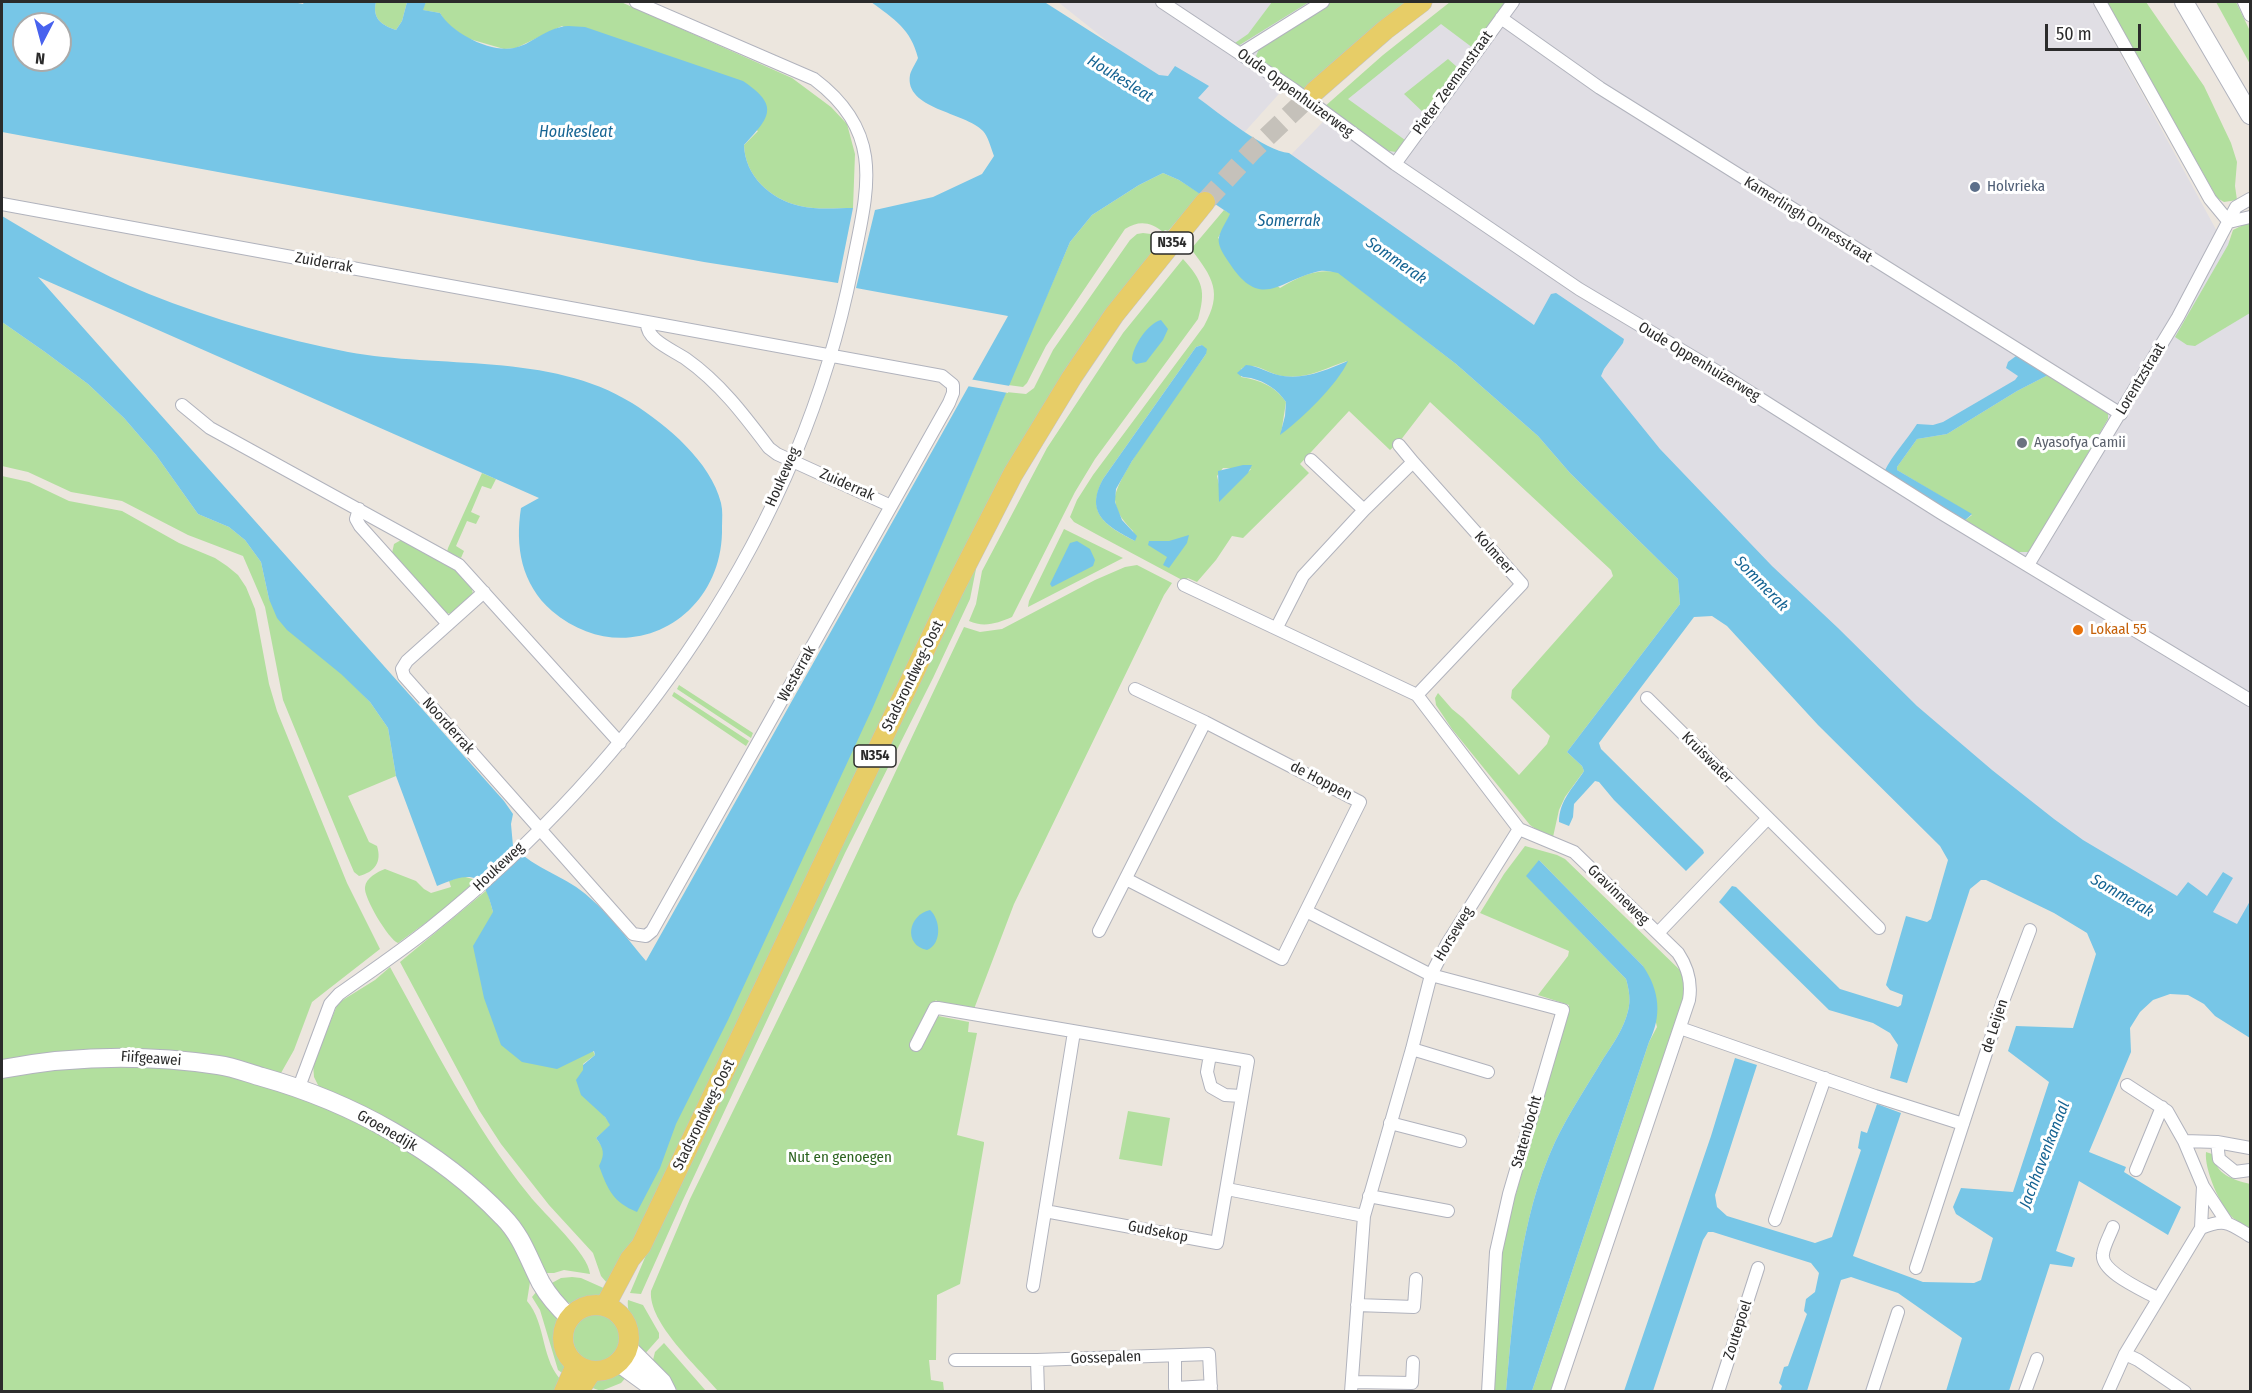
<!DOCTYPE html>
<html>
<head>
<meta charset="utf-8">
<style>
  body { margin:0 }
  #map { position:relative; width:2252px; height:1393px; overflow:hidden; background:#ece6de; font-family:"Fira Sans Condensed",sans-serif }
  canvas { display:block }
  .frame { position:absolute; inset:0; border:3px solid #2b2b2b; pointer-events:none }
  .north { position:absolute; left:12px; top:12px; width:60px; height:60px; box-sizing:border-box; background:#fff; border:2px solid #aaa; border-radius:50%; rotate:186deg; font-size:16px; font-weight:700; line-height:24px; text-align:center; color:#2b2b2b }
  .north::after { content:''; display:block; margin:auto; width:21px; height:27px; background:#4862ee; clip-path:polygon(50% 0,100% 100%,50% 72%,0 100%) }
  .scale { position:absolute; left:2045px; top:24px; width:96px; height:27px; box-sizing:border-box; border:3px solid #2b2b2b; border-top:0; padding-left:8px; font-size:18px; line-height:21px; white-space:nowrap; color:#2b2b2b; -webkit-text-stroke:4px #fff; paint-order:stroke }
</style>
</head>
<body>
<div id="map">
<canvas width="2252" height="1393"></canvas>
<div class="frame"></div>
<div class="north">N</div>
<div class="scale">50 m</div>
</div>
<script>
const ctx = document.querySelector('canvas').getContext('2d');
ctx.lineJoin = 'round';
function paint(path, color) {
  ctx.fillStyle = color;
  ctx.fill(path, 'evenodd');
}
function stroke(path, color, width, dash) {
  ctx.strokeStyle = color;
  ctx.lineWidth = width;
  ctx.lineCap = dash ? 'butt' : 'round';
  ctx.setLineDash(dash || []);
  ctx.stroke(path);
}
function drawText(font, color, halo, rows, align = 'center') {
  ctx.font = font + ' "Fira Sans Condensed",sans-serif';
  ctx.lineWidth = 6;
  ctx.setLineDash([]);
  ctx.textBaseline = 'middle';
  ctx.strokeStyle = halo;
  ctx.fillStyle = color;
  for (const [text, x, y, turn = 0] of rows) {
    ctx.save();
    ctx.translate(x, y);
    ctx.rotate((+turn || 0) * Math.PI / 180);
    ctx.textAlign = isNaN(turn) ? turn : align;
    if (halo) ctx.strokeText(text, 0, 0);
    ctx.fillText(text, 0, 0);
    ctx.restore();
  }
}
paint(new Path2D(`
  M 1058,2 L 1370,2 L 1342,24 L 1241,136 L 1160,83 Z
  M 1465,2 L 2092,2 L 2219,235 L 2250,252 L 2250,908 L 2236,933 L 2043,828 L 1284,162 L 1351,93 Z`), '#e0dee4');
paint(new Path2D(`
  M 376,2 L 407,2 L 402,21 L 396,30 C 381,25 372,18 376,2 Z
  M 421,2 L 621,2 L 792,78 L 831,107 L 847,124 L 855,154 L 853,208 C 836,208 817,210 800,206 C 770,199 745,176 744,145 L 758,131 L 562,26 L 516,48 L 504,49 L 466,38 L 446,23 L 440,13 L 422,10 L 426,2 Z
  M 1272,2 L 1309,2 L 1238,46 L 1232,45 L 1248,34 Z
  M 1331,2 L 1407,2 L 1301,92 L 1258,63 L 1256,56 L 1259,49 Z
  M 1450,2 L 1506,2 L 1473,48 L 1441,24 L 1348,99 L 1405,140 L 1396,152 L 1389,151 L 1323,108 L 1383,55 Z
  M 2107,2 L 2146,2 L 2204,86 L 2231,143 L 2237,162 L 2235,186 L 2237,200 L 2224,202 L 2217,198 Z
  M 2216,2 L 2236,2 L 2250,31 L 2250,64 Z
  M 1448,59 L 1457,67 L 1425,114 L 1404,94 Z
  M 1163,173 L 1179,180 L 1201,194 L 1168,231 L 1165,230 L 1163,232 C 1151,222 1139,220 1125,229 L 1046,346 L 1027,383 L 1023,387 L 1008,385 L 1070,242 L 1092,215 L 1139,185 Z
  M 1224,210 L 1231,214 L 1218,238 L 1280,288 C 1301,276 1314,269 1338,272 L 1456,364 L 1538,436 L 1570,473 L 1678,579 L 1680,604 L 1567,752 L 1582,766 L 1584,771 L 1565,797 L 1559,810 L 1553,837 L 1540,832 L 1530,825 L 1452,729 L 1436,705 L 1435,698 L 1438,693 L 1452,709 L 1463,718 L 1519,775 L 1547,744 L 1550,736 L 1511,698 L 1512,690 L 1613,576 L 1611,570 L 1430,402 L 1400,441 L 1390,450 L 1349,411 L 1300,464 L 1309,473 L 1243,538 L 1232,536 L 1216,560 L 1197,582 L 1188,578 L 1184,581 L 1096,534 L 1074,522 L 1070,517 L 1077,500 L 1093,475 L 1204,326 C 1223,292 1213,278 1191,249 ZM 1202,345 L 1206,354 C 1189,379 1113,478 1115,500 C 1116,513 1125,523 1133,531 L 1135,541 C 1106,526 1085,514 1103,479 L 1196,347 ZM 1347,361 L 1281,434 L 1286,402 C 1275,386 1260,380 1241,377 L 1241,369 C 1254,360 1268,374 1282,376 C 1306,380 1325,368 1347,361 ZM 1223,468 L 1251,469 L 1219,501 L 1220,488 L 1217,476 Z
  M 2247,223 L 2250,225 L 2250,313 L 2195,346 L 2187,345 L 2175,337 L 2228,245 L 2233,230 Z
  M 1143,233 L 1151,234 L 1160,242 L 1097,326 L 633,1245 L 607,1283 L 601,1276 L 593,1253 L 549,1205 L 501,1144 L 479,1110 L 400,962 L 487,890 L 493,912 L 593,1051 L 595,1055 L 583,1064 L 605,1117 L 611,1125 L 596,1138 L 603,1148 L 604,1157 L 898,646 L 1006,392 L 1026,394 L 1034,388 L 1053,350 L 1130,240 L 1137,234 Z
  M 1183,259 C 1203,281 1206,291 1198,319 L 1095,459 L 1075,492 L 1012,617 C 998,623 984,628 969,621 L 976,604 L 982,571 L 1047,448 L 1123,333 Z
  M 2,322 L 45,352 L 88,384 L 124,418 L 156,455 L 198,514 L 229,527 L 245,540 L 261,562 L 269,599 L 370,702 L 388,728 L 396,776 L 348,796 L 369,842 L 377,846 C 382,862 375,872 359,876 L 354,872 L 345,851 L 283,700 L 265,607 L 243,556 L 188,535 L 122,501 L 71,492 L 28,472 L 2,466 Z
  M 2048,375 L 2095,404 L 2108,414 L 2108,419 L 2035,544 L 2029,552 L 2014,552 L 1964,521 L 1972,515 L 1897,470 L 1897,467 L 1917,439 L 1947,434 L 2017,391 Z
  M 482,473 L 496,479 L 491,489 L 482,486 L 471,512 L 480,516 L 476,524 L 467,521 L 456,546 L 464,551 L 461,558 L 447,552 L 448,548 Z
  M 2,476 L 29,482 L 69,501 L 122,511 L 179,543 L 215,558 L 227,566 L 238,575 L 246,587 L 255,609 L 269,684 L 277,711 L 347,883 L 380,949 L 312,1002 L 294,1050 L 281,1073 L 233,1063 L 2,1062 Z
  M 1064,529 L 1123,558 L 1028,607 L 1029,601 Z
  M 401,540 C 421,550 471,569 473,594 L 452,614 L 446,613 L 392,553 L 394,544 Z
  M 978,559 L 970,599 L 933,678 L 845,853 L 683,1200 L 641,1294 L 630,1293 L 674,1189 Z
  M 1137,565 L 1172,583 L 1164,595 L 1014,904 L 974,1009 L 939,1004 L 936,1000 L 924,1017 L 938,1016 L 969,1022 L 968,1032 L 977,1033 L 957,1135 L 984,1142 L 984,1144 L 960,1284 L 937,1295 L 936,1360 L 929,1360 L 931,1380 L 943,1382 L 944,1391 L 718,1391 C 699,1368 648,1323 651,1291 L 690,1199 L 798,978 L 964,627 L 980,632 L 1002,629 L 1095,580 L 1125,567 Z
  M 679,685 L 753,733 L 751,738 L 677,689 Z
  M 674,692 L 749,741 L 746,746 L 672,696 Z
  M 1525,846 L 1557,855 L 1565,859 L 1682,972 L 1685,993 L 1551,1391 L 1532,1391 L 1649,1042 L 1657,1027 L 1643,966 L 1539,860 L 1541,891 L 1626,979 C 1629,990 1631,1000 1628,1011 C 1624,1028 1613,1044 1603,1059 C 1587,1086 1569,1113 1555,1142 C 1519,1220 1514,1307 1506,1391 L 1494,1391 L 1497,1291 L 1504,1236 L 1569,1005 L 1538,995 L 1568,956 L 1569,951 L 1480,913 L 1504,874 Z
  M 385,869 L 416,881 L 424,889 L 431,893 L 451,887 L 449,881 L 462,876 L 476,880 L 446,908 L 398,943 C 389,940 363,897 365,887 C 366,878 377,872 385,869 Z
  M 390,967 C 433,1045 473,1126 529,1195 C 543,1213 589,1254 590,1274 L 564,1270 L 554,1273 L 546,1273 L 532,1246 L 368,1110 L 319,1087 L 314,1077 L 313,1064 L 338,1003 L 375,980 Z
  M 71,1065 L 183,1067 L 274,1084 L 383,1134 L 466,1190 L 509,1235 L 530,1282 L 527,1301 C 547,1324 540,1361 564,1383 L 561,1392 L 2,1392 L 2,1072 Z
  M 1128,1111 L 1170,1118 L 1162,1166 L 1119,1159 Z
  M 2206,1152 L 2212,1154 C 2217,1175 2231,1179 2250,1184 L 2250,1228 C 2245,1225 2238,1222 2233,1218 C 2220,1206 2204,1169 2206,1152 Z
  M 572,1277 L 581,1278 L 608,1290 C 598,1300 575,1310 562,1299 C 558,1295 554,1289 550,1284 L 561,1278 Z
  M 537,1291 L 556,1317 L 559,1324 L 559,1343 L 567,1367 L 566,1376 L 558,1370 L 540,1310 L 532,1297 Z
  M 628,1300 L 643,1305 L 659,1333 L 659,1338 L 643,1356 C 637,1346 626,1311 628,1300 Z
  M573 1338a24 24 0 1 1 48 0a24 24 0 1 1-48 0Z
  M 664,1343 L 706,1391 L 678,1391 L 653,1360 L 655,1352 Z
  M 616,1373 L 628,1375 L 621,1383 L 601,1391 L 587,1386 L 598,1377 Z`), '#b2df9e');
paint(new Path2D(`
  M 2,2 L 293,2 L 303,4 L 304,2 L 376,2 C 372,18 381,25 396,30 L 402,21 L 407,2 L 426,2 L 423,10 L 440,13 C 452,33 490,53 514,48 C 530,45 544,30 561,27 C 568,25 577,27 585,27 L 743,81 C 780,106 770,117 744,145 C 745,176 770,199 800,206 C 817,210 836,208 853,208 L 838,283 L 704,262 L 2,132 ZM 24,24 L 60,24 L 60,60 L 24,60 Z
  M 871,2 L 1046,2 L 1046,3 L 1159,75 L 1168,76 L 1175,66 L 1209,86 L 1198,98 C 1219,113 1265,151 1289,153 L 1534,325 L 1551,294 L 1556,293 L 1624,339 L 1623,343 L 1604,369 L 1601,376 L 1660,449 L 1772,566 L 1838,628 L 1917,706 L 1992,770 L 2054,819 L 2083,840 L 2177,896 L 2188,882 L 2207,896 L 2223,872 L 2233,878 L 2213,912 L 2237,924 L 2250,901 L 2250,1038 L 2215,1016 L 2204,1004 L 2188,995 L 2170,994 L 2153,1000 L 2140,1012 L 2130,1028 L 2131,1052 L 2089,1152 L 2126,1167 L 2124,1172 L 2181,1207 L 2168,1235 L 2079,1181 L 2056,1251 L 2075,1258 L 2072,1267 L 2050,1264 L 2009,1391 L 1946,1391 L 1962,1338 L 1898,1293 L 1851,1277 L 1841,1280 L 1807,1391 L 1780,1392 L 1782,1386 L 1779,1383 L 1784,1367 L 1788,1366 L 1807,1314 L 1804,1311 L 1806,1299 L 1815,1292 L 1819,1273 L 1811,1263 L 1713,1232 L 1708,1232 L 1703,1240 L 1653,1391 L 1624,1391 L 1711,1136 L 1735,1058 L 1757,1065 L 1715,1195 L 1717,1207 L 1727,1216 L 1815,1243 L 1832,1237 L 1861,1150 L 1858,1148 L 1861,1131 L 1867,1133 L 1877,1104 L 1901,1113 L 1853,1256 L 1923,1282 L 1974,1283 L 1981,1280 L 1993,1238 L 1956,1214 L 1953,1207 L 1961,1188 L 2013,1192 L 2049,1082 L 2008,1051 L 2016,1026 L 2073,1028 L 2096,954 L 2087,933 L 2054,913 L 1986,880 L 1981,880 L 1970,889 L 1907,1083 L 1890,1078 L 1898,1045 L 1890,1033 L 1873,1023 L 1829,1010 L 1719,902 L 1732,886 L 1736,887 L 1840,989 L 1898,1007 L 1901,1005 L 1903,995 L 1890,990 L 1886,985 L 1906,916 L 1927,922 L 1931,919 L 1948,860 L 1940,846 L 1818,725 L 1727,626 L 1712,616 L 1694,617 L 1599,743 L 1601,749 L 1703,850 L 1704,853 L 1686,871 L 1614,800 L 1599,782 L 1595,781 L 1574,804 L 1573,817 L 1569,826 L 1559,822 C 1559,801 1573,788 1584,771 L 1582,766 L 1567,752 L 1680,604 L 1678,579 L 1570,473 L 1538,436 L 1456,364 L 1338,273 C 1332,272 1325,270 1320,271 C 1280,279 1262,312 1230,264 C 1213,239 1217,239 1230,214 L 1179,180 L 1163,173 L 1139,185 L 1092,215 L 1070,242 L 873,707 L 728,1020 L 676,1124 L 660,1168 L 637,1212 C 613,1202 608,1190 599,1166 C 605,1154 604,1149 596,1138 L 610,1125 L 605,1117 L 581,1095 L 576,1080 L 583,1070 L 583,1065 L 595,1055 L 594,1051 L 557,1069 L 522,1062 L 501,1045 L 484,998 L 473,946 L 493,912 C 483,872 473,871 437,886 L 396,776 L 388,728 L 370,702 L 341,674 L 287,630 L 277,618 L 269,599 L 261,562 L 245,540 L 229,527 L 198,514 L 156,455 L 124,418 L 88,384 L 45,352 L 2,322 L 2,216 C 49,244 97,273 149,294 C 212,319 281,339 348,352 C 440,369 550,352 632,403 C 667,425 711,462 721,503 C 723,511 722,519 722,527 C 724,620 625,673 552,611 C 521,584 515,546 521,508 L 539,498 L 38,277 L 504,801 L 513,814 L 511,824 L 513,846 C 535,870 567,876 590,898 C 611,916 628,940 646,961 L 1008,316 L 856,288 L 875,210 L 933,197 L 982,174 L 994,156 C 991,148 988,136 983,131 C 965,112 904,109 910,75 C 911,70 916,63 918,58 C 911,29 894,19 871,2 Z
  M 1161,320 L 1168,329 L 1163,340 L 1146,362 L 1136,364 L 1132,360 C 1132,347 1148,323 1161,320 Z
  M 1202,345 L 1207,349 L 1206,354 L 1132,461 L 1116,489 L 1115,502 L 1122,520 L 1137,536 L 1135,541 C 1107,526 1084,514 1103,479 L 1196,347 Z
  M 2016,356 L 2048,375 L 2017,391 L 1947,434 L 1917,439 L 1897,467 L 1897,470 L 1972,514 L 1964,521 L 1884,472 C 1893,454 1906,441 1917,424 L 1933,425 L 1943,422 L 2015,380 L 2018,376 L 2006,368 L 2008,362 Z
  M 1348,361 C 1338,384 1301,420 1280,435 L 1285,416 L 1286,402 C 1277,389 1266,382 1251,378 C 1245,377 1242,378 1237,373 L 1246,365 C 1258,366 1266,372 1278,375 C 1302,381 1326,370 1348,361 Z
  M 1243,465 L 1252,465 L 1248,473 L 1219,502 L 1218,471 Z
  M 1189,535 L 1187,543 L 1169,568 L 1163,565 L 1167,557 L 1148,545 L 1149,541 L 1169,541 Z
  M 1077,541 L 1090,549 L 1095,560 L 1093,566 L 1052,587 L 1050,584 L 1070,543 Z
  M 1539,860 L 1643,966 C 1660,991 1662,1016 1649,1042 L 1532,1391 L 1506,1391 C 1514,1307 1519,1220 1555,1142 C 1569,1113 1587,1086 1603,1059 C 1613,1044 1624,1028 1628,1011 C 1631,1000 1629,990 1626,979 L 1526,876 Z
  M 930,910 C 941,920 942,944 927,950 C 903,945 908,915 930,910 Z`), '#77c6e7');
paint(new Path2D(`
  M 969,379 L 1010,386 L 1008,393 L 967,386 Z`), '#ece6de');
stroke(new Path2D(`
  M 1205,202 L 1252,151 L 1314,92`), '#c5c1ba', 20, [20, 10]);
const street = new Path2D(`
  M 1162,2 L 1293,89 L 1395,164 L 1579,289 L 1718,372 L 1941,513 L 2250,700
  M 2100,2 L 2210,199 L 2229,222
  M 2244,2 L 2250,15
  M 1501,18 L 1600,88 L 2121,414
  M 1240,54 L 1323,2
  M 1395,164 L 1513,2
  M 2,204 L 942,376 L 953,385 L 953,393 L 949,403 L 652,931 L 646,936 L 633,934 L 404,676 L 402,669 L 407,661 L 484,592
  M 2229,222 L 2250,217
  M 647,323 C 646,340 673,350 686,359 C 720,383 744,415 769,448 L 777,454 L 891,506
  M 182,405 L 210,428 L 459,565 L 620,743
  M 1399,445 L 1413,462
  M 1311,460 L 1364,510
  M 359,509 L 356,519 L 360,526 L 448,624
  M 2028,565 L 2178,317 L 2236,207 L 2250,199
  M 1184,585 L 1417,695 L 1519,829 L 1574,852 L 1678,953 C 1688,968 1692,982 1689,1000 L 1557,1392
  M 1277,627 L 1303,576 L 1364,510 L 1413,462 L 1522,584 L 1417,695
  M 1647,698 L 1879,928
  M 1126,879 L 1282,959 L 1360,802 L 1205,722 L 1135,689
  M 1306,911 L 1431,975 L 1563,1010 L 1509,1194 L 1496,1252 L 1488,1392
  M 1099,931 L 1205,722
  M 1658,933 L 1768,818
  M 1680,1028 L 1875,1096 L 1963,1124
  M 916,1045 L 935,1008 L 938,1008 L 1248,1061 L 1217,1243 L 1045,1211
  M 1412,1049 L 1488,1072
  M 1210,1055 L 1207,1072 L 1211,1087 L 1225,1095 L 1241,1096
  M 2127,1085 L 2167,1111 L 2184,1141 L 2203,1186 L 2226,1221
  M 299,1087 L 330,1004 L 339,994 C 370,972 401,951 430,928 C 637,762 800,531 852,268 C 867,191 887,134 814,79 L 636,2
  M 1390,1123 L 1460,1141
  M 2184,1141 L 2217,1142 L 2250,1148
  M 2217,1142 L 2219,1159 L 2235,1172 L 2250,1170
  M 2136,1170 L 2162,1107
  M 1227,1189 L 1364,1216
  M 1369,1196 L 1448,1211
  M 1775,1220 L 1825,1078
  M 2113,1227 C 2110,1235 2104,1245 2103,1254 C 2100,1272 2143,1290 2157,1298
  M 2201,1228 L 2203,1186
  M 1916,1268 L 2003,1001 L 2030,930
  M 1033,1286 L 1074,1032
  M 1357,1305 L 1414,1307 L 1416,1279
  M 2125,1354 L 2138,1360 L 2185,1392
  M 1175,1356 L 1175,1388 L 1211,1386
  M 955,1360 L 1037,1360 L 1038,1392
  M 1037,1360 L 1209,1354 L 1211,1392
  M 1352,1382 L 1412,1383 L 1413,1362
  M 1351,1392 L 1364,1216 L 1412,1049 L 1431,975 L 1447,944 L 1519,829
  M 1718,1392 L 1758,1268
  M 1872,1392 L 1898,1312
  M 2025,1392 L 2037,1359
  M 2108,1392 L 2125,1354 L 2201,1228 C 2225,1218 2229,1223 2250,1236`);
const secondary = new Path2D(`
  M 2184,2 L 2250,115
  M 2,1069 C 75,1055 144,1054 218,1065 C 233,1067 248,1073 262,1077 C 351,1102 439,1150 503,1217 C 522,1236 529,1260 541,1283 C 549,1297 559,1308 570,1318
  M 628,1348 L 662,1382 L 667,1392
  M 619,1363 L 659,1392`);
const primary = new Path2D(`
  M 1314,92 L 1385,30 L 1422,2
  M563 1338a33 33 0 1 1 66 0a33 33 0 1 1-66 0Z
  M 605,1306 L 630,1259 L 641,1246 L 953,591 L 1013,474 L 1072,377 L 1114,315 L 1205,202
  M 564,1392 L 576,1365
  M 578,1392 L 592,1371`);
stroke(street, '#b1b3bd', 14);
stroke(secondary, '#b1b3bd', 20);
stroke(primary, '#c4c4c4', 21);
stroke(street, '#fff', 12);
stroke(secondary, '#fff', 18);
stroke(primary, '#e7cd67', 20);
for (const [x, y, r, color] of [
  [1975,187,6,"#5c6f8a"],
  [2022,443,6,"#6b7280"],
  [2078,630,6,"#e8710a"]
]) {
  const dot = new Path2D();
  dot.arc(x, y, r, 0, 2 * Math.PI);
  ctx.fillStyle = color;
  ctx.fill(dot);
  stroke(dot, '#fff', 2);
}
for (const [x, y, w] of [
  [1172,243,42],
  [875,756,42]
]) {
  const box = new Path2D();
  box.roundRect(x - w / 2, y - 11, w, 22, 4.5);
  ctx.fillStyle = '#fff';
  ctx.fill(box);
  stroke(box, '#2b2b2b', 1.5);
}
drawText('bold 14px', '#2b2b2b', null, [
  ["N354",1172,243],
  ["N354",875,756]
]);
drawText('15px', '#2b2b2b', '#fff', [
  ["Pieter Zeemanstraat",1453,83,-54],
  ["Oude Oppenhuizerweg",1295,93,36],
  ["Kamerlingh Onnesstraat",1808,220,32],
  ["Zuiderrak",324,263,10],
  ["Oude Oppenhuizerweg",1699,362,31],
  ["Lorentzstraat",2141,379,-59],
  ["Houkeweg",783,477,-66],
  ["Zuiderrak",847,485,24],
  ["Kolmeer",1494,553,48],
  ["Westerrak",797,674,-61],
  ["Stadsrondweg-Oost",913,676,-64],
  ["Noorderrak",448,726,48],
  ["Kruiswater",1707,758,45],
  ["de Hoppen",1321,781,27],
  ["Houkeweg",499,867,-43],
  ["Gravinneweg",1618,895,44],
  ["Horseweg",1454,934,-59],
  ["de Leijen",1995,1026,-72],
  ["Fiifgeawei",151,1059,4],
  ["Stadsrondweg-Oost",704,1115,-64],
  ["Groenedijk",387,1131,30],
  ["Statenbocht",1527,1132,-74],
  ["Gudsekop",1158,1232,11],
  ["Zoutepoel",1738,1330,-72],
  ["Gossepalen",1106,1358,-2]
]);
drawText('15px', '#4e5e75', '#fff', [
  ["Holvrieka",1987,187]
], 'left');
drawText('15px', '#5b616d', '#fff', [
  ["Ayasofya Camii",2034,443]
], 'left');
drawText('15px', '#c56008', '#fff', [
  ["Lokaal 55",2090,630]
], 'left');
drawText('15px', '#2b631f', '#fff', [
  ["Nut en genoegen",840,1158]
]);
drawText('italic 16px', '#166493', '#fff', [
  ["Houkesleat",1120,79,32],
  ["Houkesleat",576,133],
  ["Somerrak",1289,222],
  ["Sommerak",1396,261,35],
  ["Sommerak",1761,584,46],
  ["Sommerak",2122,896,30],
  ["Jachhavenkanaal",2045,1155,-69]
]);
</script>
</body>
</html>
